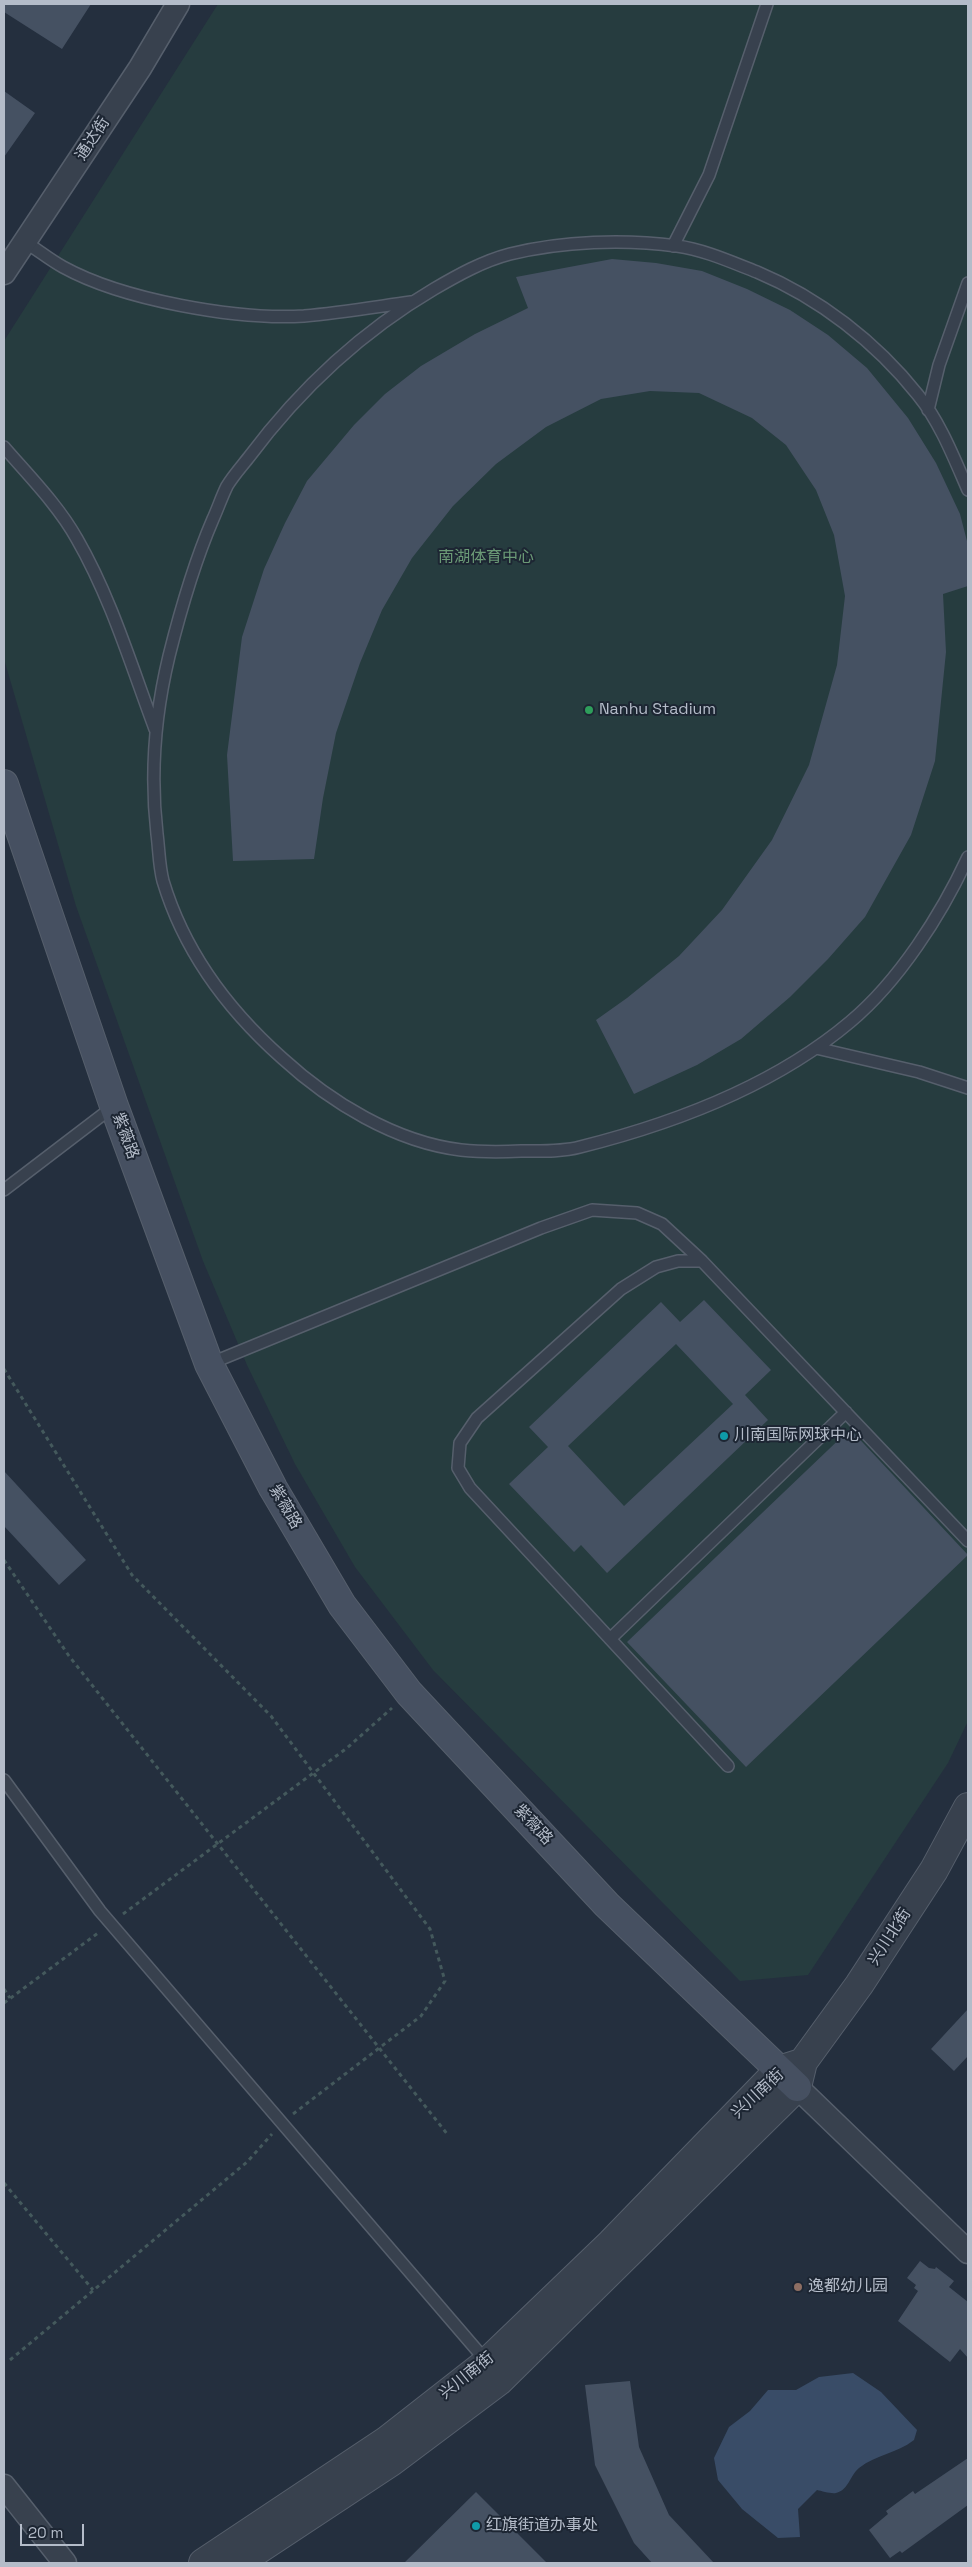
<!DOCTYPE html>
<html>
<head>
<meta charset="utf-8">
<style>
  body { margin:0 }
  #map { position:relative; width:972px; height:2567px; overflow:hidden; background:#242f3e; font-family:"Space Grotesk",sans-serif }
  canvas { display:block }
  .frame { position:absolute; inset:0; border:5px solid #b4bcc9; pointer-events:none }
  .scale { position:absolute; left:20px; top:2524px; width:64px; height:22px; box-sizing:border-box; border:2px solid #b4bcc9; border-top:0; padding-left:6px; font-size:15px; line-height:18px; white-space:nowrap; color:#b4bcc9; -webkit-text-stroke:4px #1d2633; paint-order:stroke }
</style>
</head>
<body>
<div id="map">
<canvas width="972" height="2567"></canvas>
<div class="frame"></div>
<div class="scale">20 m</div>
</div>
<script>
const ctx = document.querySelector('canvas').getContext('2d');
ctx.lineJoin = 'round';
function paint(path, color) {
  ctx.fillStyle = color;
  ctx.fill(path, 'evenodd');
}
function stroke(path, color, width, dash) {
  ctx.strokeStyle = color;
  ctx.lineWidth = width;
  ctx.lineCap = dash ? 'butt' : 'round';
  ctx.setLineDash(dash || []);
  ctx.stroke(path);
}
function drawText(font, color, halo, rows, align = 'center') {
  ctx.font = font + ' "Space Grotesk","Noto Sans SC",sans-serif';
  ctx.lineWidth = 4;
  ctx.setLineDash([]);
  ctx.textBaseline = 'middle';
  ctx.strokeStyle = halo;
  ctx.fillStyle = color;
  for (const [text, x, y, turn = 0] of rows) {
    ctx.save();
    ctx.translate(x, y);
    ctx.rotate((+turn || 0) * Math.PI / 180);
    ctx.textAlign = isNaN(turn) ? turn : align;
    if (halo) ctx.strokeText(text, 0, 0);
    ctx.fillText(text, 0, 0);
    ctx.restore();
  }
}
paint(new Path2D(`
  M 218,4 L 968,4 L 968,1721 L 948,1763 L 808,1975 L 740,1981 L 433,1670 L 355,1567 L 295,1464 L 247,1365 L 203,1261 L 76,906 L 4,659 L 4,341 Z`), '#263c3f');
paint(new Path2D(`
  M 853,2373 L 881,2392 L 917,2430 L 914,2440 C 896,2454 877,2454 859,2468 C 850,2475 849,2490 836,2493 C 831,2494 822,2491 817,2490 L 798,2509 L 800,2537 L 778,2538 L 742,2509 L 718,2480 L 714,2458 L 729,2427 L 750,2411 L 768,2390 L 796,2390 L 819,2377 Z`), '#394c67');
paint(new Path2D(`
  M 4,4 L 91,4 L 62,49 L 4,12 Z
  M 4,91 L 35,113 L 4,157 Z
  M 612,259 L 656,263 L 702,271 L 747,289 L 790,310 L 828,335 L 867,368 L 908,418 L 936,463 L 960,514 L 968,545 L 968,586 L 943,594 L 946,652 L 935,761 L 911,835 L 865,917 L 828,959 L 790,997 L 741,1039 L 697,1065 L 634,1094 L 596,1020 L 627,998 L 679,956 L 722,910 L 772,840 L 809,765 L 837,665 L 845,596 L 834,535 L 816,490 L 786,445 L 752,418 L 699,393 L 650,391 L 601,399 L 546,427 L 496,464 L 453,506 L 412,558 L 382,610 L 360,663 L 336,733 L 323,798 L 314,859 L 233,861 L 227,755 L 242,637 L 264,569 L 285,523 L 307,481 L 354,425 L 385,394 L 421,366 L 475,334 L 528,308 L 516,277 Z
  M 704,1300 L 771,1370 L 745,1395 L 768,1420 L 607,1573 L 581,1545 L 574,1552 L 509,1484 L 548,1447 L 529,1427 L 661,1302 L 680,1322 ZM 676,1344 L 733,1404 L 624,1506 L 568,1446 Z
  M 850,1429 L 968,1555 L 746,1767 L 627,1642 Z
  M 4,1471 L 86,1560 L 59,1585 L 4,1526 Z
  M 968,2009 L 968,2056 L 954,2071 L 931,2049 Z
  M 920,2261 L 929,2268 L 935,2269 L 936,2267 L 954,2281 L 949,2287 L 968,2302 L 968,2358 L 960,2349 L 950,2362 L 898,2321 L 918,2291 L 914,2288 L 916,2285 L 907,2278 Z
  M 630,2381 L 639,2447 L 669,2515 L 714,2563 L 652,2563 L 634,2543 L 595,2465 L 585,2385 Z
  M 968,2458 L 968,2505 L 902,2553 L 900,2551 L 890,2558 L 869,2530 L 888,2514 L 886,2511 L 913,2491 L 915,2494 Z
  M 476,2492 L 547,2563 L 404,2563 Z`), '#455162');
const service = new Path2D(`
  M 25,242 C 38,250 50,260 63,267 C 123,300 236,320 304,316 C 340,313 375,307 411,302
  M 673,246 L 709,175 L 767,4
  M 928,410 L 939,365 L 968,283
  M 4,447 C 29,476 58,505 77,539 C 111,598 131,665 155,729
  M 968,490 C 954,458 940,422 918,395 C 876,342 819,298 757,272 C 731,262 705,250 677,246 C 624,239 563,241 510,254 C 483,261 458,275 434,289 C 361,332 300,389 249,457 C 242,466 233,476 227,486 C 222,496 218,508 213,519 C 194,563 181,608 169,656 C 155,714 150,774 157,834 C 159,849 159,866 163,881 C 184,951 228,1010 282,1058 C 330,1102 395,1142 461,1150 C 480,1152 501,1152 521,1151 C 540,1151 561,1152 580,1147 C 676,1123 774,1086 850,1022 C 899,981 941,915 968,857
  M 816,1048 L 919,1072 L 968,1088
  M 4,1190 L 114,1106
  M 702,1261 L 678,1261 L 656,1267 L 621,1289 L 477,1418 L 460,1443 L 458,1468 L 470,1488 L 728,1766
  M 209,1364 L 541,1228 L 592,1210 L 637,1213 L 662,1224 L 702,1261 L 968,1541
  M 610,1639 L 846,1412
  M 4,1780 L 100,1911 L 487,2362`);
const minor = new Path2D(`
  M 4,273 L 140,68 L 178,4
  M 797,2087 L 968,2252
  M 4,2486 L 65,2563`);
const tertiary = new Path2D(`
  M 203,2563 L 386,2441 L 487,2362 L 611,2243 L 779,2070 L 801,2063
  M 238,2563 L 391,2462 L 499,2381 L 797,2087 L 803,2062 L 859,1985 L 934,1870 L 968,1807`);
const secondary = new Path2D(`
  M 4,784 L 114,1106 L 209,1364 L 273,1488 L 342,1605 L 409,1693 L 607,1905 L 797,2087`);
stroke(service, '#565f6c', 14);
stroke(minor, '#565f6c', 25);
stroke(tertiary, '#565f6c', 30);
stroke(secondary, '#565f6c', 30);
stroke(new Path2D(`
  M 4,1369 L 132,1575 L 271,1716 L 430,1929 L 445,1981 L 421,2016 L 293,2114
  M 4,1560 L 69,1656 L 448,2135
  M 123,1914 L 347,1748 L 392,1708
  M 4,1989 L 10,1998
  M 4,2003 L 98,1933
  M 4,2183 L 93,2290
  M 10,2360 L 247,2162 L 272,2134`), '#44595c', 3, [4, 4]);
stroke(service, '#38414e', 11);
stroke(minor, '#38414e', 22);
stroke(tertiary, '#38414e', 28);
stroke(secondary, '#465061', 28);
for (const [x, y, r, color] of [
  [589,710,5,"#2e9e5b"],
  [724,1436,5,"#0f9aa8"],
  [798,2287,5,"#8d6e63"],
  [476,2526,5,"#0f9aa8"]
]) {
  const dot = new Path2D();
  dot.arc(x, y, r, 0, 2 * Math.PI);
  ctx.fillStyle = color;
  ctx.fill(dot);
  stroke(dot, '#1d2633', 2);
}
drawText('16px', '#b4bcc9', '#1d2633', [
  ["通达街",93,139,-57],
  ["紫薇路",125,1136,70],
  ["紫薇路",285,1507,60],
  ["紫薇路",533,1825,47],
  ["兴川北街",890,1937,-57],
  ["兴川南街",758,2094,-43],
  ["兴川南街",467,2376,-39]
]);
drawText('16px', '#6b9a76', '#1d2633', [
  ["南湖体育中心",486,558]
]);
drawText('16px', '#b4bcc9', '#1d2633', [
  ["Nanhu Stadium",599,710],
  ["川南国际网球中心",734,1436],
  ["逸都幼儿园",808,2287],
  ["红旗街道办事处",486,2526]
], 'left');
</script>
</body>
</html>
